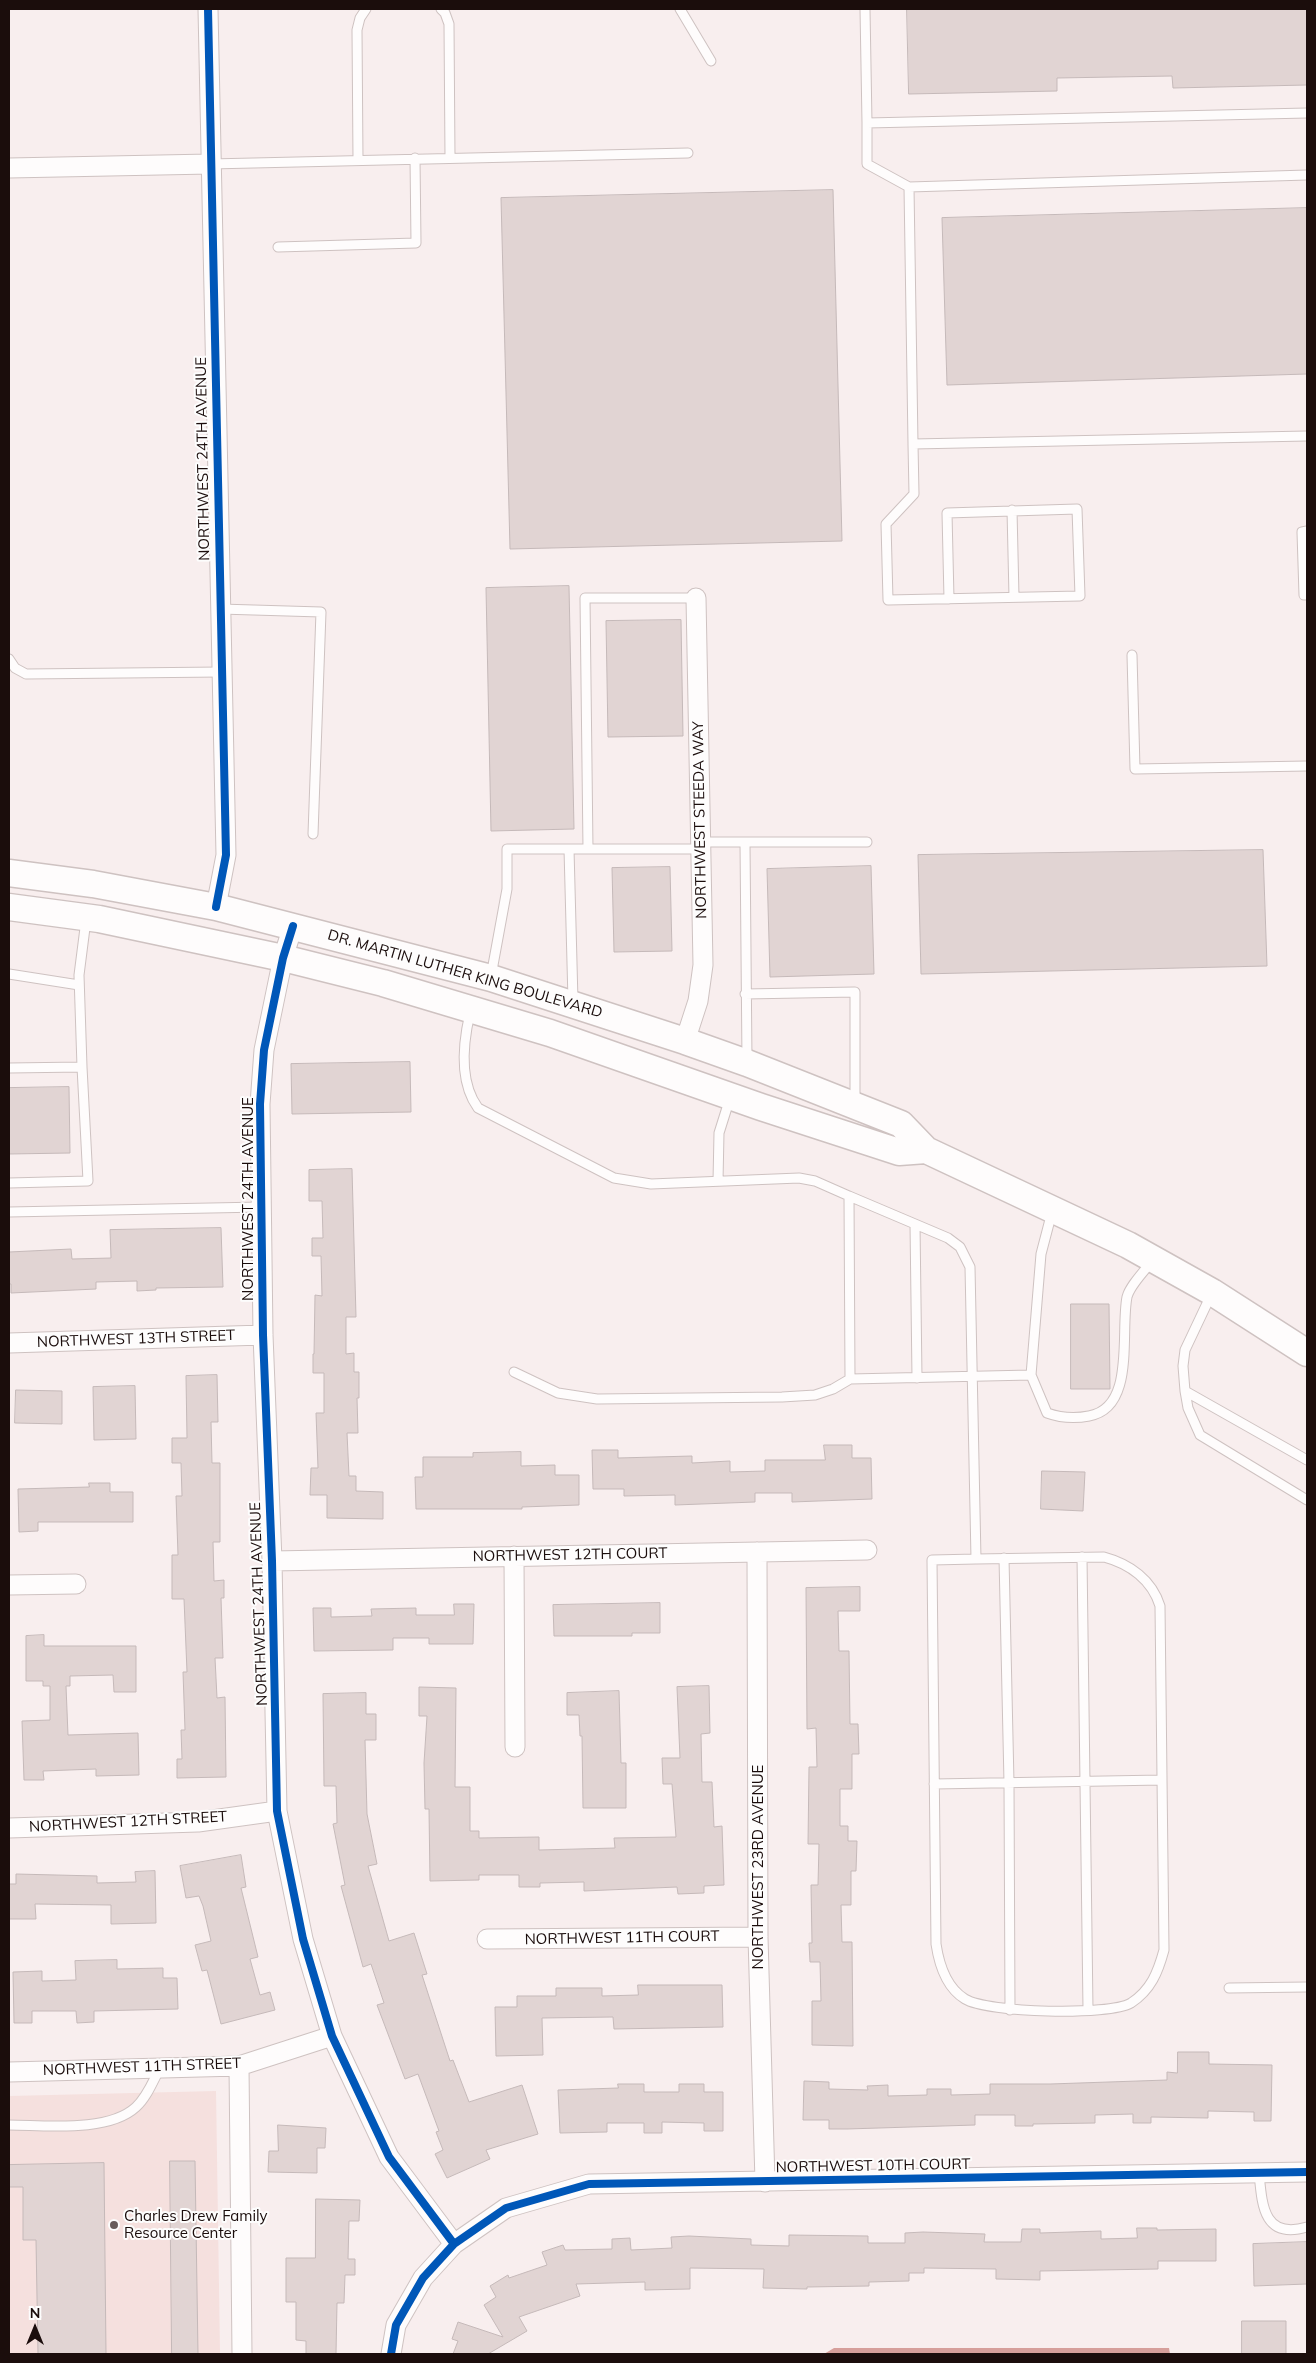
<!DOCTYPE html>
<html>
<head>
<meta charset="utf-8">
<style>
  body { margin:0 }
  #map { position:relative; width:1316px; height:2363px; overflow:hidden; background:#f8eeee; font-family:Mulish,sans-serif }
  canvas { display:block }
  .frame { position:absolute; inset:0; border:10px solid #1b0d0c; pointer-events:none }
  .north { position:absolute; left:10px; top:2303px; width:50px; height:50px; -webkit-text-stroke:4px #fdfdfd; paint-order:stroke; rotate:0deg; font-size:14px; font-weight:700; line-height:20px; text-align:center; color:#1b0d0c }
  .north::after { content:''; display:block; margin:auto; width:18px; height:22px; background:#1b0d0c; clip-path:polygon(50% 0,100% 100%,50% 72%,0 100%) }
</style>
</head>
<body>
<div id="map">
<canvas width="1316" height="2363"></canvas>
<div class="frame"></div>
<div class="north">N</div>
</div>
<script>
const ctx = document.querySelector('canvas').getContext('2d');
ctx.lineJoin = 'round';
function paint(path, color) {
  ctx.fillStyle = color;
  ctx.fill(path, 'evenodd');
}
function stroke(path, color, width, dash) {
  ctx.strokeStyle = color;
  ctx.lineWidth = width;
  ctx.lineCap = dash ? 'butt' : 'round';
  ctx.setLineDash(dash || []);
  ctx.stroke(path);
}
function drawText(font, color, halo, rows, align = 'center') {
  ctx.font = font + ' Mulish,sans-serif';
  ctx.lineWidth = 4;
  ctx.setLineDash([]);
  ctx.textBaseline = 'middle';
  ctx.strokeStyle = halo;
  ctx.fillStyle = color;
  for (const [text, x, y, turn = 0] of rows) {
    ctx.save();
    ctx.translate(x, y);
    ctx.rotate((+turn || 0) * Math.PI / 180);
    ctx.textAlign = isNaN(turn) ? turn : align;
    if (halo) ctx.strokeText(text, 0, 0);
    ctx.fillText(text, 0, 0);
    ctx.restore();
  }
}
paint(new Path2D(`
  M 216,2091 L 220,2354 L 9,2354 L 9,2096 Z`), '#f5e0de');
paint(new Path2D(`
  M 834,2348 L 1169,2348 L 1170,2354 L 824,2354 Z`), '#d69f9b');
const building = new Path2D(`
  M 907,9 L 1307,9 L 1307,85 L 1173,88 L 1172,76 L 1057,78 L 1057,91 L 909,94 Z
  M 833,190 L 842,541 L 510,549 L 501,198 Z
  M 1307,208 L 1307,374 L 947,385 L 942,218 Z
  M 569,586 L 574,829 L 491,831 L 486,588 Z
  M 681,620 L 683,736 L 608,737 L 606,621 Z
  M 1263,850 L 1267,966 L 921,974 L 918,855 Z
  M 871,866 L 874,974 L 770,977 L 767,869 Z
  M 670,867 L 672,951 L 614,952 L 612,868 Z
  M 410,1062 L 411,1112 L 292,1114 L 291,1064 Z
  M 69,1087 L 70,1153 L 9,1154 L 9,1088 Z
  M 352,1169 L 356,1317 L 346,1317 L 346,1354 L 354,1353 L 354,1372 L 359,1372 L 359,1398 L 357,1398 L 358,1433 L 347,1433 L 349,1476 L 356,1476 L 356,1491 L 383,1492 L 383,1519 L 327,1518 L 327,1495 L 310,1495 L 311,1468 L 318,1468 L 316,1413 L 324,1413 L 324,1373 L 313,1373 L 313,1354 L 314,1354 L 315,1295 L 322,1296 L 321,1256 L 312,1256 L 312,1238 L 323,1238 L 322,1201 L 309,1201 L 309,1170 Z
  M 221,1228 L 223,1287 L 156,1288 L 156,1290 L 137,1291 L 137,1281 L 96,1282 L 96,1289 L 11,1293 L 11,1284 L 9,1284 L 9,1252 L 71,1249 L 72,1259 L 111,1258 L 110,1230 Z
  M 1071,1304 L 1109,1304 L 1110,1389 L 1071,1389 Z
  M 217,1375 L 218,1422 L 211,1422 L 212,1463 L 220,1463 L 220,1542 L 213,1542 L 214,1581 L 224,1580 L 224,1598 L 221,1598 L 223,1658 L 215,1658 L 217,1698 L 225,1697 L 226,1777 L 177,1778 L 177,1759 L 182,1759 L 181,1730 L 185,1730 L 183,1672 L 187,1672 L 184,1599 L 172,1599 L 172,1555 L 178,1555 L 176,1496 L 182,1496 L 181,1463 L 172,1463 L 172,1438 L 187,1438 L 186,1376 Z
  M 135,1386 L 136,1439 L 94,1440 L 93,1387 Z
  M 16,1390 L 62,1391 L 62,1424 L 15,1423 Z
  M 824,1445 L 852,1445 L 852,1458 L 871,1458 L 872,1499 L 792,1502 L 792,1493 L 755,1493 L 755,1502 L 675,1505 L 675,1495 L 624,1496 L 624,1489 L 593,1489 L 592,1450 L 618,1450 L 618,1458 L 692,1456 L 692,1463 L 730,1461 L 730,1472 L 765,1471 L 765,1460 L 825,1460 Z
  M 521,1452 L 521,1466 L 555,1465 L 555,1475 L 579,1475 L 579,1505 L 522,1507 L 522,1509 L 416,1509 L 415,1477 L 423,1477 L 423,1457 L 473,1457 L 473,1453 Z
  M 1042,1471 L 1085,1472 L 1083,1511 L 1041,1509 Z
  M 89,1483 L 110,1483 L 110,1492 L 133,1492 L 133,1522 L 38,1522 L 38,1531 L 19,1532 L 18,1489 L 89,1487 Z
  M 860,1587 L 860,1611 L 838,1611 L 839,1651 L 849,1651 L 850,1724 L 858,1724 L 859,1754 L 852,1754 L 852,1789 L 840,1789 L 840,1826 L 848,1826 L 848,1841 L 857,1841 L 856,1871 L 851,1871 L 851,1905 L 841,1905 L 842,1942 L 852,1942 L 853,2046 L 812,2045 L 812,2001 L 821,2001 L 820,1962 L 810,1962 L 809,1943 L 812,1943 L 811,1885 L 818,1885 L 819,1844 L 808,1844 L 809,1767 L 817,1767 L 816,1728 L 807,1729 L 806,1588 Z
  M 660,1603 L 660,1633 L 632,1633 L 632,1636 L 554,1636 L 553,1605 Z
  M 454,1604 L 474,1604 L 473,1644 L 429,1644 L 429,1638 L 393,1638 L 393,1650 L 314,1651 L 313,1608 L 331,1608 L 331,1617 L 372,1616 L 371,1609 L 416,1608 L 416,1615 L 454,1615 Z
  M 44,1635 L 44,1646 L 136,1646 L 136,1692 L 114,1692 L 113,1675 L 70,1676 L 70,1686 L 66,1686 L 68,1735 L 138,1733 L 139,1775 L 96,1776 L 96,1769 L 43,1771 L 44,1780 L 24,1780 L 22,1721 L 50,1720 L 50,1686 L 43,1686 L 43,1681 L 26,1681 L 26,1636 Z
  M 709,1686 L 710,1733 L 701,1734 L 702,1782 L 712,1782 L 714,1827 L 722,1826 L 724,1885 L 704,1886 L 704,1893 L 678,1894 L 677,1887 L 584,1891 L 584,1882 L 540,1883 L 540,1887 L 519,1887 L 519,1875 L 479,1875 L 479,1880 L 430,1881 L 429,1809 L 425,1809 L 424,1763 L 427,1716 L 419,1716 L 419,1687 L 456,1688 L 455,1787 L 470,1787 L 470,1831 L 479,1831 L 479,1838 L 539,1837 L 539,1850 L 615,1848 L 614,1838 L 676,1837 L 672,1784 L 663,1784 L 662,1758 L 680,1758 L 677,1687 Z
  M 619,1691 L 621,1763 L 626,1763 L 626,1808 L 583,1808 L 582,1736 L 580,1736 L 579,1715 L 567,1715 L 567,1693 Z
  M 366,1693 L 366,1714 L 376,1714 L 376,1740 L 365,1740 L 367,1814 L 377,1864 L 368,1866 L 389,1941 L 414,1933 L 427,1974 L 422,1975 L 450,2061 L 453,2060 L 469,2102 L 522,2085 L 538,2134 L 486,2150 L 490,2159 L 447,2178 L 435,2154 L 443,2150 L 436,2132 L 439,2131 L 418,2074 L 405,2079 L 377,2005 L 384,2003 L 371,1964 L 363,1967 L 341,1886 L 345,1885 L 333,1824 L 337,1823 L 336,1786 L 324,1786 L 323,1694 Z
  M 241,1855 L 246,1887 L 241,1888 L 258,1957 L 250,1959 L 260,1995 L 270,1992 L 275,2010 L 221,2024 L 207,1970 L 202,1971 L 195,1945 L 211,1941 L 203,1906 L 199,1896 L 186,1898 L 180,1866 Z
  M 155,1871 L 156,1923 L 111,1924 L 111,1905 L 35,1904 L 36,1919 L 9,1919 L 9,1884 L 16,1884 L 16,1874 L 97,1876 L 97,1883 L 136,1882 L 135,1872 Z
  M 117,1960 L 117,1969 L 163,1968 L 163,1978 L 177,1978 L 178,2009 L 94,2011 L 94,2022 L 77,2023 L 76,2011 L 32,2011 L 32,2023 L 14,2023 L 13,1972 L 42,1971 L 42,1981 L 76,1980 L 75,1961 Z
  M 638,1985 L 722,1985 L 723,2027 L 614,2029 L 613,2017 L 542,2018 L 543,2055 L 496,2056 L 495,2007 L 517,2007 L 517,1996 L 556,1996 L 556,1988 L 602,1988 L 602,1996 L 638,1995 Z
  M 1178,2052 L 1209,2052 L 1209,2064 L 1272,2065 L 1271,2121 L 1254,2121 L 1254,2112 L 1208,2111 L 1208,2118 L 1151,2117 L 1151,2123 L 1133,2123 L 1133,2114 L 1095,2115 L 1095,2123 L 1033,2124 L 1033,2126 L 1015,2126 L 1015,2115 L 975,2115 L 975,2125 L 847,2129 L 829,2129 L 829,2120 L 803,2120 L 804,2081 L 829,2082 L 829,2089 L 868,2090 L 867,2086 L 888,2085 L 888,2096 L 927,2095 L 927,2089 L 951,2089 L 951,2095 L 990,2094 L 990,2084 L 1050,2084 L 1167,2080 L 1167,2072 L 1177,2073 Z
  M 618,2084 L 644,2084 L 644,2092 L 679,2092 L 679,2084 L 704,2084 L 704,2092 L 723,2092 L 723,2131 L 704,2131 L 704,2123 L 662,2122 L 662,2133 L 644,2133 L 644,2123 L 607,2123 L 607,2132 L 560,2133 L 558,2090 L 618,2088 Z
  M 278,2125 L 326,2128 L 325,2148 L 317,2148 L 317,2173 L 268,2172 L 269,2151 L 278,2151 Z
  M 170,2161 L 195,2161 L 198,2354 L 172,2354 Z
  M 104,2163 L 106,2354 L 38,2354 L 36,2240 L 23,2240 L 23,2187 L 9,2187 L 9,2165 Z
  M 316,2199 L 360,2200 L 359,2221 L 349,2221 L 348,2259 L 355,2259 L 355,2275 L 345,2275 L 344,2303 L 337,2303 L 336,2354 L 306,2354 L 306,2341 L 296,2340 L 296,2302 L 286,2302 L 286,2258 L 315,2258 Z
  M 1137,2228 L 1157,2228 L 1157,2230 L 1216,2229 L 1216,2261 L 1158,2261 L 1158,2269 L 1040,2271 L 1040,2280 L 996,2279 L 996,2269 L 924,2268 L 924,2273 L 909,2273 L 909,2281 L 869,2282 L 869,2286 L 807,2287 L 807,2289 L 763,2288 L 764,2269 L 690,2268 L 690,2289 L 645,2290 L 645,2282 L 576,2284 L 580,2296 L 519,2317 L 527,2331 L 488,2354 L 453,2354 L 458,2341 L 452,2339 L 458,2322 L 503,2337 L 484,2305 L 496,2297 L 490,2286 L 508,2275 L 509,2278 L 547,2265 L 542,2252 L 563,2245 L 565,2250 L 612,2249 L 612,2239 L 630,2238 L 631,2250 L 672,2248 L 671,2237 L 689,2236 L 751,2239 L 751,2245 L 789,2246 L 789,2235 L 868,2236 L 868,2243 L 905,2243 L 905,2233 L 923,2232 L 985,2234 L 984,2242 L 1021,2242 L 1022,2229 L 1040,2229 L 1040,2233 L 1101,2231 L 1101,2239 L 1137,2238 Z
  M 1307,2242 L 1307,2284 L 1254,2286 L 1253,2244 Z
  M 1242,2321 L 1286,2321 L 1286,2354 L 1242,2354 Z`);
paint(building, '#e1d4d3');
stroke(building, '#c5b9b9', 1);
const service = new Path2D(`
  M 441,9 L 445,13 L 449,24 L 450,158
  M 680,9 L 711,61
  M 865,9 L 867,123 L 1307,113
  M 867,123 L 867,164 L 909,187
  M 358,160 L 357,30 L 360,18 L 366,9
  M 210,164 L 688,153
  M 1307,175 L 909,187 L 913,444 L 1307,436
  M 278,247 L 416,243 L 415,158
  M 913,444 L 914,494 L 886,524 L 888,600 L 1080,596 L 1077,509 L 947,513 L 949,599
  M 1012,510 L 1014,597
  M 1307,531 L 1302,532 L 1304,595 L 1307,595
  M 220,609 L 321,612 L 313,834
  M 1132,655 L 1135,769 L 1307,766
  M 9,659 L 15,668 L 26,674 L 221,672
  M 701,842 L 867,842
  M 745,843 L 747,1061
  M 569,849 L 573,1001
  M 588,849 L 585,598 L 696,598
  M 9,974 L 79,985
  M 491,976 L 507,889 L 507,849 L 701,849
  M 745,994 L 855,992 L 855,1103
  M 470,1013 C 463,1043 459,1082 478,1108 L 614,1178 L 651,1184 L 799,1178 L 815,1181 L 849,1196 L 850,1379 L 1031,1375 L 1041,1254 L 1052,1212
  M 9,1068 L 82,1067 L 79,975 L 86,920
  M 718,1181 L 719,1133 L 730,1098
  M 9,1183 L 88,1181 L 82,1067
  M 849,1196 L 948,1238 L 960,1247 L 970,1267 L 976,1559 L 932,1560 L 936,1944 C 939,1964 947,1988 965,1999 C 988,2013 1109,2016 1131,2003 C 1151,1990 1158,1972 1164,1950 L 1160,1606 C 1152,1580 1130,1564 1104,1557 L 976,1559
  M 9,1212 L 261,1207
  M 915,1224 L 917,1378
  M 1211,1295 L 1185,1350 L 1183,1366 L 1185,1391 L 1307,1460
  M 514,1372 L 558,1393 L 597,1399 L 782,1397 L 815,1395 L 833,1389 L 850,1379
  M 1031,1375 L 1047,1413 C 1061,1418 1074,1419 1089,1416 C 1136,1408 1120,1332 1127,1297 C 1130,1285 1144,1272 1151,1262
  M 1185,1391 L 1188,1408 L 1200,1435 L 1307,1500
  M 1082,1557 L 1088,2009
  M 1004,1558 L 1009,1783 L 1010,2010
  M 934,1784 L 1162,1780
  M 1229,1988 L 1307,1987
  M 9,2125 C 44,2125 108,2133 136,2107 C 147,2097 153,2081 160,2068
  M 1259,2173 C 1262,2204 1263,2240 1307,2227`);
const minor = new Path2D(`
  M 208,9 L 226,855 L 216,907
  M 9,168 L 210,164
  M 293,926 L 283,958 L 264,1050 L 260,1104 L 263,1335 L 272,1561 L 277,1811 L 303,1939 L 332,2036 L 389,2157 L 454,2244
  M 685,1041 L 698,1001 L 703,965 L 696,598
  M 9,1343 L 263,1335
  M 757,1552 L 758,1937 L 765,2182
  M 514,1556 L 515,1747
  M 272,1561 L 867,1550
  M 9,1585 L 76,1584
  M 9,1828 L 198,1822 L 277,1811
  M 487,1939 L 758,1937
  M 239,2066 L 242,2354
  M 9,2072 L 239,2066 L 332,2036
  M 391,2354 L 396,2325 L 423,2278 L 454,2244 L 506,2208 L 589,2184 L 1307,2172`);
const secondary = new Path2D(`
  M 9,873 L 93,884 L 216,907 L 491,978 L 685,1041 L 747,1063 L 901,1124 L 926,1150 L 1128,1245 L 1212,1292 L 1307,1353
  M 9,907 L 99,919 L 283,958 L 383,983 L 550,1033 L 761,1107 L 899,1152 L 926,1150`);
stroke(service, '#cec2c1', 11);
stroke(minor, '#cec2c1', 21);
stroke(secondary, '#cec2c1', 29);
stroke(service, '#fefcfc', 9);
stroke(minor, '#fefcfc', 19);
stroke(secondary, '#fefcfc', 26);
stroke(new Path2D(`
  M 208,9 L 226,855 L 216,907
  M 293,926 L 283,958 L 264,1050 L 260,1104 L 263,1335 L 272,1561 L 277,1811 L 303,1939 L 332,2036 L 389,2157 L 454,2244
  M 391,2354 L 396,2325 L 423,2278 L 454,2244 L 506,2208 L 589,2184 L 1307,2172`), '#0057b8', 8);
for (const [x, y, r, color] of [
  [114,2225,5,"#685c5b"]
]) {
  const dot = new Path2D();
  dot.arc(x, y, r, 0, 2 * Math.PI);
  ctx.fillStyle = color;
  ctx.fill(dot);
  stroke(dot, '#fdfdfd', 2);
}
drawText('15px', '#1b0d0c', '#fdfdfd', [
  ["NORTHWEST 24TH AVENUE",203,459,-91],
  ["NORTHWEST STEEDA WAY",700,820,-91],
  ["DR. MARTIN LUTHER KING BOULEVARD",465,974,16],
  ["NORTHWEST 24TH AVENUE",248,1199,-90],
  ["NORTHWEST 13TH STREET",136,1339,-2],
  ["NORTHWEST 12TH COURT",570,1555,-1],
  ["NORTHWEST 24TH AVENUE",259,1604,-92],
  ["NORTHWEST 12TH STREET",128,1822,-3],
  ["NORTHWEST 23RD AVENUE",758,1867,-90],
  ["NORTHWEST 11TH COURT",622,1938,-1],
  ["NORTHWEST 11TH STREET",142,2067,-2],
  ["NORTHWEST 10TH COURT",873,2166,-1]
]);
drawText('15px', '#1b0d0c', '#fdfdfd', [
  ["Charles Drew Family",124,2216],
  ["Resource Center",124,2233]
], 'left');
</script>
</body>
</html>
